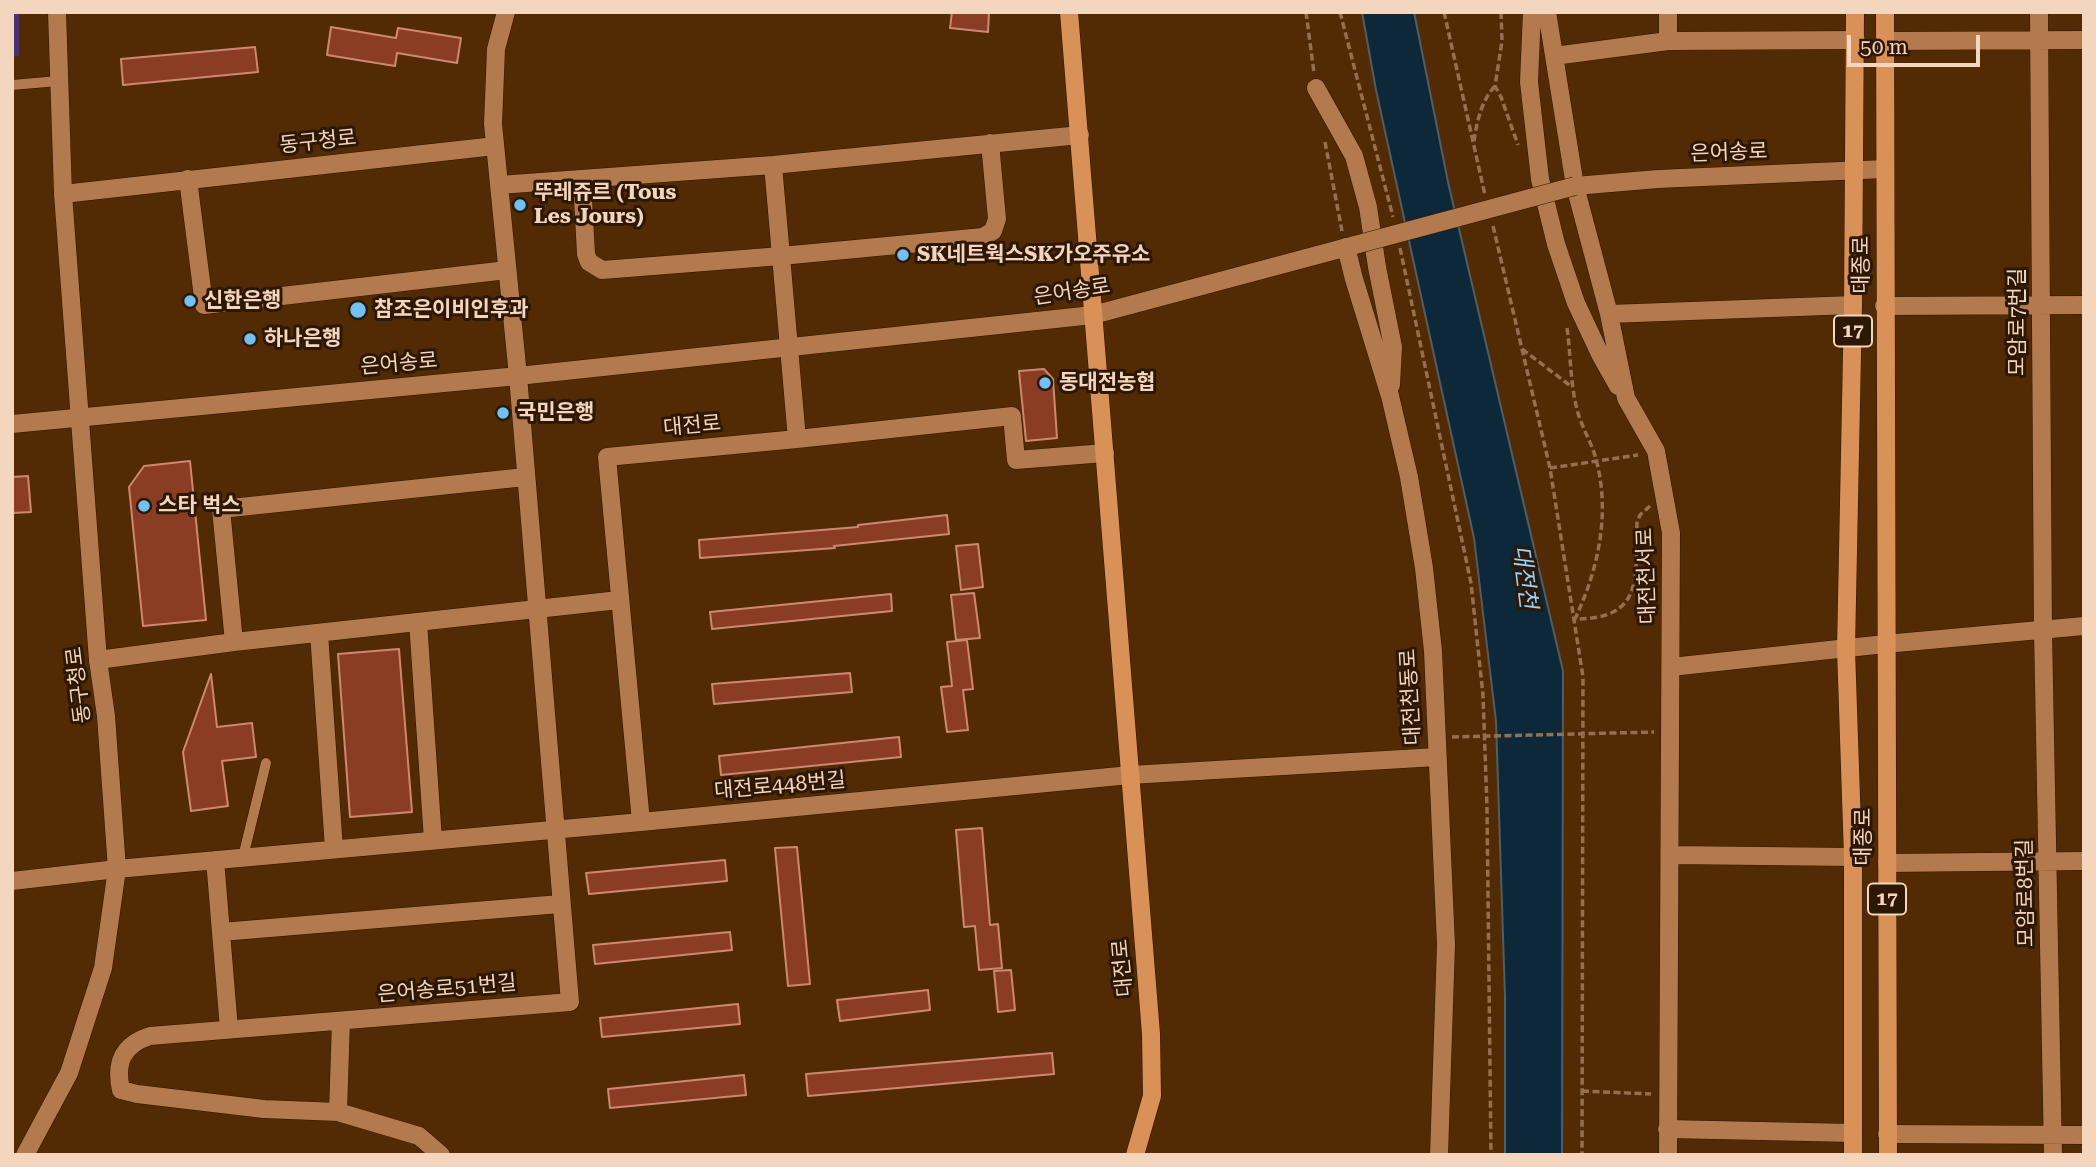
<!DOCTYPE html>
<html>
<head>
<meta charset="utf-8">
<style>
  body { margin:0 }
  #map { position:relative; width:2096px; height:1167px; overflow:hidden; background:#522b05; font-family:"Roboto Serif",serif }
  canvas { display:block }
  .frame { position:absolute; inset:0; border:14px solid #f4d5be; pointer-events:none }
  .scale { position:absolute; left:1847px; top:35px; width:133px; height:32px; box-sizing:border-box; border:4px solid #f4d5be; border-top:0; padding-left:9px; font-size:21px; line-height:24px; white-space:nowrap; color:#f4d5be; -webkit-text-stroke:5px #2d1705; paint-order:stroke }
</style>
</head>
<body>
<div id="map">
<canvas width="2096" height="1167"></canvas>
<div class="frame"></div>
<div class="scale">50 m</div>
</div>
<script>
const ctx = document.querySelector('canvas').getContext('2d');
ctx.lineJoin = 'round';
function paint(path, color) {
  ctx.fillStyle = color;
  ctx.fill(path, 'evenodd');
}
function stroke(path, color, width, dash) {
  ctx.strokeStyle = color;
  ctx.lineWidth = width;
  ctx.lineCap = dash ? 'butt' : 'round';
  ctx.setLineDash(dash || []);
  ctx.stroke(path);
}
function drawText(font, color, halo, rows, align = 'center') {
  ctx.font = font + ' "Roboto Serif","Noto Sans KR",serif';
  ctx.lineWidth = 6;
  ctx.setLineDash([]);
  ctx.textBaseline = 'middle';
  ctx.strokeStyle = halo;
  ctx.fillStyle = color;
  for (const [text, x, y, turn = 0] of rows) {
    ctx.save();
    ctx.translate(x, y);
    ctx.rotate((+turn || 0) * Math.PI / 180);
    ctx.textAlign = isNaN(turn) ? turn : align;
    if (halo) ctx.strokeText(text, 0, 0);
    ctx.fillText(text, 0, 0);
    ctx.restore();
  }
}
paint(new Path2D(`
  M 12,12 L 19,12 L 19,56 L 12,57 Z`), '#49326e');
const water = new Path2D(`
  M 1362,12 L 1414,12 L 1448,182 L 1563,671 L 1562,1155 L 1505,1155 L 1505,997 L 1496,721 L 1474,538 L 1376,90 Z`);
paint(water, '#0d2939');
stroke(water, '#525d61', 2);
const building = new Path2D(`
  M 952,12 L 989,12 L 988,32 L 950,28 Z
  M 331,27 L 396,38 L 398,28 L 461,38 L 457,63 L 397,53 L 395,66 L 327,55 Z
  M 255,47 L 258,72 L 123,85 L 121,59 Z
  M 1044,369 L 1053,379 L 1057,438 L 1026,441 L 1019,371 Z
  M 190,461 L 206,620 L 143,626 L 129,487 L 144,466 Z
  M 28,476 L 31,512 L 12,513 L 12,477 Z
  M 947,515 L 949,534 L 834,546 L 835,548 L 700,558 L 699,540 L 858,527 L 858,525 Z
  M 978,544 L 983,587 L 961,590 L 956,546 Z
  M 974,593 L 980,638 L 956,640 L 951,595 Z
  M 891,594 L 892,611 L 712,629 L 710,612 Z
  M 967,640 L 973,689 L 963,690 L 968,730 L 947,732 L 941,687 L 952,686 L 947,642 Z
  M 399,649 L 412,812 L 350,817 L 338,654 Z
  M 850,673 L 852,692 L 714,704 L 712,684 Z
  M 211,674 L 217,727 L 252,723 L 256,757 L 222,761 L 228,806 L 191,811 L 183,752 Z
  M 899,737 L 901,757 L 721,775 L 719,756 Z
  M 982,828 L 990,925 L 998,924 L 1002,968 L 979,970 L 975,926 L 964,927 L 956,830 Z
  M 797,847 L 810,984 L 788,986 L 775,848 Z
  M 725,860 L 727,881 L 589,894 L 586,873 Z
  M 730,932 L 732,950 L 595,964 L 593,945 Z
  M 1011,970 L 1015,1010 L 998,1012 L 994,971 Z
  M 928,990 L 930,1010 L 840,1021 L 837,1000 Z
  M 738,1004 L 740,1024 L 602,1037 L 600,1018 Z
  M 1052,1053 L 1054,1074 L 808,1096 L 806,1074 Z
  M 744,1075 L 746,1095 L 610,1108 L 608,1089 Z`);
paint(building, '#8b3d23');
stroke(building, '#ce8871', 2);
const service = new Path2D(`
  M 12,85 L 58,81
  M 243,857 L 266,763`);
const minor = new Path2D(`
  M 1532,12 L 1529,82 L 1540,179 L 1556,244 L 1576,303 L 1600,354 L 1618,386
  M 1547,12 L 1575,186 L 1609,314 L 1626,398 L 1656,451 L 1671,533 L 1668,1155
  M 2039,12 L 2043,631 L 2053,1155
  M 1668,41 L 1668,12
  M 1885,41 L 2084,40
  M 1554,56 L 1668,41 L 1856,40
  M 1316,88 L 1354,156 L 1368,207 L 1377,267 L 1393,347 L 1391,385
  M 773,165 L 797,439
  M 188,179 L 204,305 L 507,270
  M 582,179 L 586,254 L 589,262 L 602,270 L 781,256 L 983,237 L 993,231 L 997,219 L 990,143
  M 499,185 L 773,165 L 1080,135
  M 63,194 L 495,146
  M 1346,247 L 1354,279 L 1390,396 L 1409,477 L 1424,568 L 1433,651 L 1446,945 L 1439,1155
  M 1884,306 L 2084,305
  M 1609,314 L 1853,305
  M 418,622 L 433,840
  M 319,633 L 334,849
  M 234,642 L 221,509 L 525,477
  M 98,660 L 234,642 L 619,600
  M 1671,667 L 1885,644 L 2084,626
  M 641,822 L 607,457 L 797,439 L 1012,416 L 1016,460 L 1105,453
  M 1670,855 L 1853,857
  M 215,860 L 229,1029
  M 1887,863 L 2084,861
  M 12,881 L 117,869 L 641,822 L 1130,775 L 1437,757
  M 221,932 L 560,904
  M 338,1112 L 341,1021
  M 1667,1129 L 1853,1133
  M 1887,1134 L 2084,1135
  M 441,1155 L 419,1136 L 338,1112 L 264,1109 L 137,1094 L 121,1090 C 115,1063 122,1045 150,1036 L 570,1002 L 518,376 L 493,124 L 496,49 L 506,12`);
const secondary = new Path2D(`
  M 1575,186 L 1658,179 L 1885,169
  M 12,424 L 518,376 L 1093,315 L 1355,245
  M 25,1155 L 69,1073 L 103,968 L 117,869 L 106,716 L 98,660 L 63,194 L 57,12`);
const primary = new Path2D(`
  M 1069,12 L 1151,1034 L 1152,1096 L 1135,1155
  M 1885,12 L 1888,1155
  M 1853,1155 L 1853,857 L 1846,649 L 1853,305 L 1855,12`);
stroke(service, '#301600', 11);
stroke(minor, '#301600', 19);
stroke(secondary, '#301600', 19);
stroke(primary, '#301600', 19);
stroke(new Path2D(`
  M 1306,12 L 1314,73
  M 1340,12 L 1393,217
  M 1444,12 L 1485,195
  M 1501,12 L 1502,41 L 1495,86 L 1501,97 L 1518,145
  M 1474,141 C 1477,122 1481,101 1495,86
  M 1325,142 L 1342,231
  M 1493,226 L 1550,468 L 1583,677 L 1582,1155
  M 1400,248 L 1471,583 L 1483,695 L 1487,808 L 1491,1155
  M 1567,328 C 1571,356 1570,385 1578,413 C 1583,430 1593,445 1597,463 C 1610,516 1598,570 1575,619 C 1645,619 1635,577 1637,523 L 1640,515 L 1650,506
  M 1522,349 L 1572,387
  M 1550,468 L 1638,455
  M 1452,737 L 1654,732
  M 1582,1091 L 1651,1094`), '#947050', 3.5, [7, 3.5]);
stroke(service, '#b37a4d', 10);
stroke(minor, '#b37a4d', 18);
stroke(secondary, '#b37a4d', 18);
stroke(primary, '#d99158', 18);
const secondaryBridge = new Path2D(`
  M 1355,245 L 1575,186`);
stroke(secondaryBridge, '#301600', 19, []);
stroke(secondaryBridge, '#b37a4d', 18);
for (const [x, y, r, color] of [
  [520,205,7,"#71c1f5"],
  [903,255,7,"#71c1f5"],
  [190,301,7,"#71c1f5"],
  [358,310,9,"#71c1f5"],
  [250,339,7,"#71c1f5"],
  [1045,383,7,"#71c1f5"],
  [503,413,7,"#71c1f5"],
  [144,506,7,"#71c1f5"]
]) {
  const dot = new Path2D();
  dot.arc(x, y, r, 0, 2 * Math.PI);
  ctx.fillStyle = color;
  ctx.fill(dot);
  stroke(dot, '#2d1705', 2.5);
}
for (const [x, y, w] of [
  [1853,331,38],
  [1887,899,38]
]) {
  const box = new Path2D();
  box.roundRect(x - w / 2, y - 15.5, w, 31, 5);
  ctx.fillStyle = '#2d1705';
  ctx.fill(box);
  stroke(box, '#f4d5be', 2);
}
drawText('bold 19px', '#f4d5be', null, [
  ["17",1853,331],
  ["17",1887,899]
]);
drawText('21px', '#f4d5be', '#2d1705', [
  ["동구청로",318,142,-6],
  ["은어송로",1729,153,-2],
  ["대종로",1862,265,-90],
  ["은어송로",1072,292,-9],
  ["모암로7번길",2018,322,-90],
  ["은어송로",399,364,-5],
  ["대전로",692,426,-5],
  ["대전천서로",1647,576,-92],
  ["동구청로",79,685,-97],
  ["대전천동로",1411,697,-93],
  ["대전로448번길",780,786,-5],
  ["대종로",1864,837,-90],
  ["모암로8번길",2026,893,-91],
  ["대전로",1123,968,-95],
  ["은어송로51번길",447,989,-5]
]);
drawText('bold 21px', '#f4d5be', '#2d1705', [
  ["뚜레쥬르 (Tous",534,193],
  ["Les Jours)",534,217],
  ["SK네트웍스SK가오주유소",917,255],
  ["신한은행",204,301],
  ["참조은이비인후과",374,310],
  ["하나은행",264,339],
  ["동대전농협",1059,383],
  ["국민은행",517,413],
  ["스타 벅스",158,506]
], 'left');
drawText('italic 23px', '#95d2fc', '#2d1705', [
  ["대전천",1524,577,83]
]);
</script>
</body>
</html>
